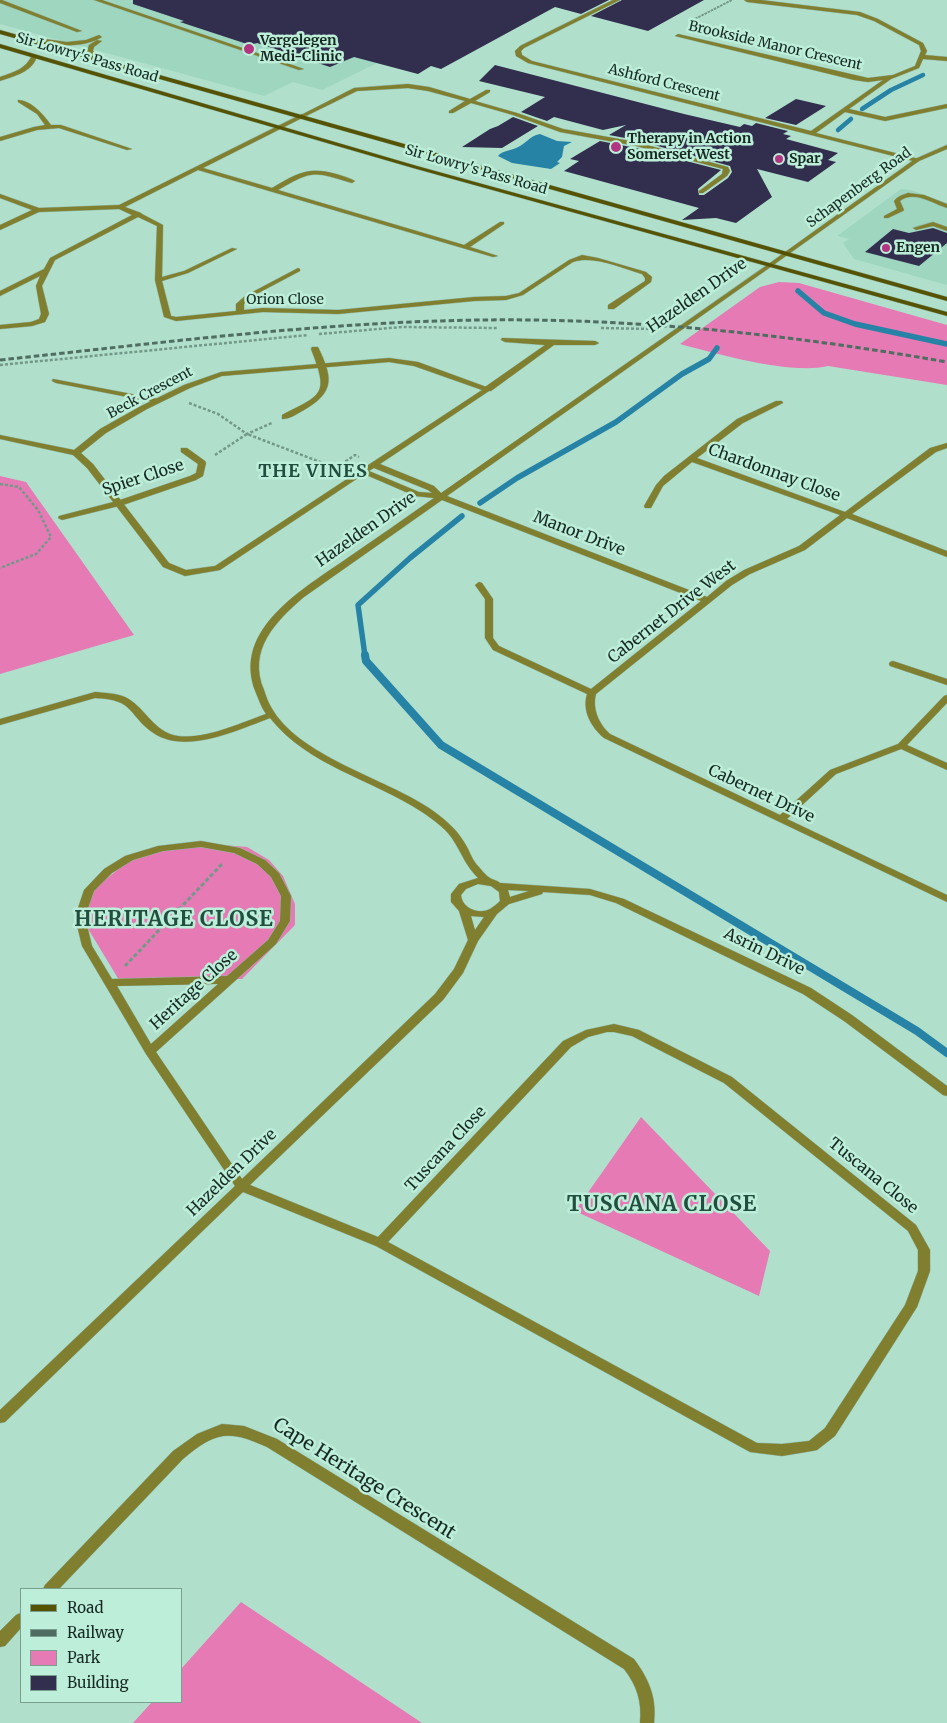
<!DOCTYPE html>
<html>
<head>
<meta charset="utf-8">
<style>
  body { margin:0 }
  #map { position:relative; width:947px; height:1723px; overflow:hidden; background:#b0e0cc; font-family:Merriweather,serif }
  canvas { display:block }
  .legend { position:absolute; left:20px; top:1588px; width:162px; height:115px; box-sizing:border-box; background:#bdeed9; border:1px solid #7a9f8f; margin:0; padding:6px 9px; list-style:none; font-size:15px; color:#152821 }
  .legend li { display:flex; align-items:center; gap:10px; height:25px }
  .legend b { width:25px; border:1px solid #7a9f8f }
</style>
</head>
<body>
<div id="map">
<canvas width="947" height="1723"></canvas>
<ul class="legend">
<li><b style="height:6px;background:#555302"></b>Road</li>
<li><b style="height:6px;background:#4f6d61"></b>Railway</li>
<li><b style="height:14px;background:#e57ab4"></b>Park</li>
<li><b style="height:14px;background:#322e4e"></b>Building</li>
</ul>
</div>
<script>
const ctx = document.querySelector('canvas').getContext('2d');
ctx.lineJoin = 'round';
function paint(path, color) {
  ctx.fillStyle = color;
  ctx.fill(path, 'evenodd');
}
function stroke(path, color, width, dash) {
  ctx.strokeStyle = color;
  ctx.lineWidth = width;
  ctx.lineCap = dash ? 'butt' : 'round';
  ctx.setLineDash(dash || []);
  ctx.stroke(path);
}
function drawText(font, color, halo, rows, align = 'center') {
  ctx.font = font + ' Merriweather,serif';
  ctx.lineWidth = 5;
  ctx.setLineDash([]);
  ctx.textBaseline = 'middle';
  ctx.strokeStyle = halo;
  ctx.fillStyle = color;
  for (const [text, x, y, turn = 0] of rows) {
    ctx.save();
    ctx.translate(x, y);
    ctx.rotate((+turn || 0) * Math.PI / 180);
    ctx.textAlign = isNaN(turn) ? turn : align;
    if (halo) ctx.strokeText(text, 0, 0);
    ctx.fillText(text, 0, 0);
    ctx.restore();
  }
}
paint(new Path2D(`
  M 0,0 L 471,0 L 494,6 L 322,90 L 293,82 L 264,96 L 0,24 Z
  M 901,189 L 911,190 L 947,203 L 947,285 L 854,259 L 843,243 L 849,239 L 837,236 Z`), '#9ed6c0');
paint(new Path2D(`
  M 779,282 L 799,283 L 947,325 L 947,385 L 828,366 C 790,375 718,354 680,344 L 760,287 Z
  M 0,476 L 26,482 L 134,635 L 0,674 Z
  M 211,844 L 247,847 L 269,860 L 283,876 L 295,904 L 295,925 L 242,979 L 119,980 L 84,922 L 93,890 L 128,861 L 172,847 Z
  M 641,1117 L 770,1251 L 759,1296 L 575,1211 Z
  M 241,1602 L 422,1723 L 133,1723 L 152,1702 L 181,1702 L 181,1669 Z`), '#e57ab4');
paint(new Path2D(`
  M 540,134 L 557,141 L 572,142 L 564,146 L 562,157 L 557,162 L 560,163 L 551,169 L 512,163 L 498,156 C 502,151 509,151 516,148 C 525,145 529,136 540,134 Z`), '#2683a5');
stroke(new Path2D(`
  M 862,109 L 891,90 L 923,75
  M 838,130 L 851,119`), '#2683a5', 4.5);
stroke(new Path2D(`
  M 798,291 L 824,313 L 855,324 L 947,344
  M 480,503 L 517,478 L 616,422 L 682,374 L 709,359 L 717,348
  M 365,656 L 358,605 L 410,558 L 462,516`), '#2683a5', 5.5);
stroke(new Path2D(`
  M 365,655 L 366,661 L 441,745 L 917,1031 L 947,1053`), '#2683a5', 8);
paint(new Path2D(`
  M 133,0 L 609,0 L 581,14 L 555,7 L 441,69 L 431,66 L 418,74 L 354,57 L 330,67 L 257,43 L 250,45 L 180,22 L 184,21 L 133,4 Z
  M 622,0 L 704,0 L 648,31 L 591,16 Z
  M 495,65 L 684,114 L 740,127 L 744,124 L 752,126 L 756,123 L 788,131 L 783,134 L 791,136 L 786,139 L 838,153 L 828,160 L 836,162 L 808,182 L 757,169 L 772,197 L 736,223 L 716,218 L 682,220 L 699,208 L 564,171 L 579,161 L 570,159 L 600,141 L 636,148 L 721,170 L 698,189 L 699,195 L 704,195 L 728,178 L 732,172 L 730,166 L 636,140 L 609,135 L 626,125 L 603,130 L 554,117 L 547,121 L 521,112 L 545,97 L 479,81 Z
  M 796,99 L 826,106 L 796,125 L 765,118 Z
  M 513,117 L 538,126 L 502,148 L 462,147 L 490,129 L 498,126 Z
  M 933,228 L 947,233 L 947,243 L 919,266 L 865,252 L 893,229 L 909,233 Z`), '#322e4e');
const service = new Path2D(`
  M 0,0 L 2,0 L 82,31 L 77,32 L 0,3 Z
  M 94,0 L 102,0 L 304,69 L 299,70 Z
  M 16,35 L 67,42 L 86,40 L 99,35 L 102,37 C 77,52 41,43 14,38 L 13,37 Z
  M 97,40 L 102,41 L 94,47 L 93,51 L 112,63 L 112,65 L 108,65 L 87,52 L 89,45 Z
  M 408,84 L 429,87 L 470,99 L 486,90 L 490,90 L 490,92 L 475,101 L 517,113 L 563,129 L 636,142 L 728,167 L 730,171 L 727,176 L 703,193 L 699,193 L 699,191 L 722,174 L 723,169 L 636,146 L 560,132 L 513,115 L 471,103 L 453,113 L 449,113 L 449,111 L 465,101 L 428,91 L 408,88 L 357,91 L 304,117 L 299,116 L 354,88 Z
  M 908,193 L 924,195 L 947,204 L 947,208 C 933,204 914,190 900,201 L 904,210 L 903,211 L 888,218 L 884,218 L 884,216 L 897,209 L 894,201 C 898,196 902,195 908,193 Z
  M 933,222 L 947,227 L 947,231 L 933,226 L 916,230 L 913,228 Z
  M 502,338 L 595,341 L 599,343 L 595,345 L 554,345 L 491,391 L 485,391 L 485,387 L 545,345 L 505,342 L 501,340 Z
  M 312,347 L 318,347 C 333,378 335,392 304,410 C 297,414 290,419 282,419 L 282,415 C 323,394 329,395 311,349 Z
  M 53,379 L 158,399 L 162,401 L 158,403 L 56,383 L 52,381 Z
  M 181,448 L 187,448 L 205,461 L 206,463 L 203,476 L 196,480 L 123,505 L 62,520 L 58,518 L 59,516 L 117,501 L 190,476 L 196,473 L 198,464 L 181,452 Z`);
const minor = new Path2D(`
  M 613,0 L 620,0 L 524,48 L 521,51 L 522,55 L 532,61 L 811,131 L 883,80 L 868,82 L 854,80 L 675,36 L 678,34 L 868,78 L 893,75 L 915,66 L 921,51 L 919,45 L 874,21 L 857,15 L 747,2 L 744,0 L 761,0 L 860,12 L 878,19 L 923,43 L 927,51 L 925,55 L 947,57 L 947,61 L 923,59 L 919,68 L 891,79 L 849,109 L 885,117 L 947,104 L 947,108 L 885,121 L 845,112 L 816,133 L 919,159 L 919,161 L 917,162 L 528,63 L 516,56 L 515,51 L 520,46 Z
  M 32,55 L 37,56 C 33,72 14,76 0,81 L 0,77 C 14,72 26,69 32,55 Z
  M 18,100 C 31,100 44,115 51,125 L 61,125 L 132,149 L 127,150 L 59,128 L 37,130 L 0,141 L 0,137 L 34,127 L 45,125 L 37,114 L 18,102 Z
  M 302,114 L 304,115 L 304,117 L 203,168 L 272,188 C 296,174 308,166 336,174 C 343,176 350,178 355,181 L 352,183 C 314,172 314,169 278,190 L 464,245 L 500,222 L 504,222 L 504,224 L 470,247 L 498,256 L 493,257 L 198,170 L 125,207 L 141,213 L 142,214 L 163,225 L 162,277 L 184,271 L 232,248 L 237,249 L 188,273 L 162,281 L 171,316 L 176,317 L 236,311 L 236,304 L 245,296 L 298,268 L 300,269 L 300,271 L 249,298 L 244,304 L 244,310 L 263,308 L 338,310 L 474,297 L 506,296 L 519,293 L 569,260 L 582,255 L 598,258 L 646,272 L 652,277 L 651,282 L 614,309 L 608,309 L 608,305 L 645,281 L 645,278 L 642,274 C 621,268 594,255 573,262 L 523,295 L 506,300 L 474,301 L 338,314 L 263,312 L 176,321 L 164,317 L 155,280 L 157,226 L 138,217 L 55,260 L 42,286 L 49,314 L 45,322 L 32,326 L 0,329 L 0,325 L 31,322 L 39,319 L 41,314 L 36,286 L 40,276 L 0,296 L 0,291 L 44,269 L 50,258 L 132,215 L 119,209 L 39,212 L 0,230 L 0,225 L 32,210 L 0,198 L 0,194 L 39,208 L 119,205 Z
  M 770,263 L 773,265 L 772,266 L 447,496 L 707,597 L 726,581 L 744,570 L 799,546 L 840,515 L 692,462 L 663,486 L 651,508 L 645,508 L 644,506 L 656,485 L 664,476 L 737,419 L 776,401 L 782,401 L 783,403 L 743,423 L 697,458 L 845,512 L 930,448 L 947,443 L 947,448 L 936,452 L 852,514 L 947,551 L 947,557 L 847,518 L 805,550 L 750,574 L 732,585 L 596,694 C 592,709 599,724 610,734 L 780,815 L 830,770 L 898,744 L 944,696 L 947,695 L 947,703 L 907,745 L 947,763 L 947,770 L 901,749 L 836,774 L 787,819 L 947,895 L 947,902 L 604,738 C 591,727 582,711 587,694 L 493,650 L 485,638 L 485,599 L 475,585 L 479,582 L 482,583 L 493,599 L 493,638 L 499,646 L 591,689 L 701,601 L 442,500 L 304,597 C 276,621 247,650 264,690 C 266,696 268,702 271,707 C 298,756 384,778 429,808 C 442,817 456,828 464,842 C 469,849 471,858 477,865 C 481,869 485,875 490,878 C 493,880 497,880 500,883 L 590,889 L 624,899 L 811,988 L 852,1015 L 947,1086 L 947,1096 L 943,1095 L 844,1021 L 803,994 L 616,903 L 590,895 L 543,892 L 542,894 L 509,904 L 497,914 L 478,941 L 463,973 L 443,1000 L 250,1185 L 378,1237 L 563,1041 L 586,1030 L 614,1024 L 639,1030 L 732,1077 L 916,1225 L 930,1250 L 930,1271 L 917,1307 L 835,1436 L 817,1450 L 812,1451 L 782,1456 L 750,1452 L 376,1246 L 243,1192 L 5,1422 L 0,1423 L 0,1410 L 235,1186 L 146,1054 L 104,983 L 82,946 L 75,917 L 84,890 L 104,869 L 125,856 L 158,846 L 201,841 L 240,848 L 265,860 L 279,873 L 291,896 L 290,921 L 276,944 L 156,1052 L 242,1179 L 435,994 L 454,969 L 468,940 L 459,911 L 451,902 L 451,894 L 459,884 L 478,878 C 466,866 463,856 455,843 C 448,830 434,820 422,812 C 372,779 308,766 270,718 C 238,730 187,754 155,734 C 128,717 136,699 95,698 L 0,725 L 0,719 L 95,692 C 105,693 116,693 125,697 C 144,706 152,729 173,735 C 201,742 240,723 266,714 C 261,707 259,700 256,693 C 230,629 305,588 349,557 C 377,538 405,518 434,498 L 415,496 L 364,474 L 220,570 L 185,576 L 163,567 L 87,468 L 73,455 L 0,439 L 0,435 L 74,450 L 100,429 L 141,406 L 184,385 L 221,372 L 389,358 L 418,362 L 492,389 L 380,464 L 434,486 L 441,493 ZM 389,362 L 414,366 L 482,390 L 215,566 L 186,570 L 169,563 L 93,464 L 81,453 L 106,433 L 147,409 L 190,388 L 222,376 ZM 374,468 L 428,490 L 432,493 L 419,492 L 369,471 ZM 201,847 L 234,853 L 257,864 L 271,877 L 281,896 L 280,921 L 268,940 L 227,976 L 112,979 L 92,946 L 85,917 L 94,891 L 112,873 L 133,860 L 163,851 ZM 478,884 L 491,886 L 499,892 L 500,901 C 497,904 493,907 490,909 C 478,915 462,908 461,895 L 466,889 ZM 508,890 L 529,891 L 510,897 ZM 471,916 L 484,917 L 475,930 ZM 218,984 L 151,1044 L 117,986 ZM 607,1032 L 614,1032 L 632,1036 L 724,1083 L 908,1231 L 918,1250 L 918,1271 L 905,1305 L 825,1428 L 809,1441 L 782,1444 L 757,1443 L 388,1242 L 571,1047 L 588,1037 Z
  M 893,661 L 947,679 L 947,685 L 890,666 L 889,664 L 890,662 Z
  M 222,1424 L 244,1426 L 277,1439 L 634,1659 C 649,1679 657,1698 654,1723 L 640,1723 C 642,1701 637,1686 624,1669 L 267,1447 C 228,1429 215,1432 183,1459 L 59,1589 L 43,1589 L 45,1585 L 173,1451 L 197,1434 Z
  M 21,1613 L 21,1628 L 5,1646 L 0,1647 L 0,1631 L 16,1615 Z`);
const tertiary = new Path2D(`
  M 947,145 L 947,149 L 919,161 L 772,266 L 767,265 L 915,159 Z`);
const secondary = new Path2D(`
  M 0,30 L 947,297 L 947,301 L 0,34 Z
  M 0,44 L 417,166 L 947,312 L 947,316 L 413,168 L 0,48 Z`);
stroke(service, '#91bbaa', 1);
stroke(minor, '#91bbaa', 1);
stroke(tertiary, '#91bbaa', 1);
stroke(secondary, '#91bbaa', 1);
stroke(new Path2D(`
  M 689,22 L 732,0`), '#739889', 2, [2.5, 1]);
stroke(new Path2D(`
  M 601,328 L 653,329
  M 319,334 L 402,327 L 498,328
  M 0,365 L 308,335
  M 189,403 L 218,414 L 247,434 L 272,423
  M 215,455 L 247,434 L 336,468 L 355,455 L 359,457
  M 0,484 L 19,487 L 38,510 L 51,537 L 36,554 L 0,568`), '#739889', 2.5, [3, 2]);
stroke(new Path2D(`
  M 125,966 L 222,864`), '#739889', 3, [4, 2.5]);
paint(service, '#807e2f');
paint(minor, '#807e2f');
paint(tertiary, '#807e2f');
paint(secondary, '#555302');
stroke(new Path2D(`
  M 0,360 C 160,343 320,322 481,320 C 638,318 793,335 947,362`), '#4f6d61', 3, [5.5, 3]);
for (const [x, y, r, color] of [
  [249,49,6,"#b33481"],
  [616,147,6,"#b33481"],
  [779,159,5,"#b33481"],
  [886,248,5,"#b33481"]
]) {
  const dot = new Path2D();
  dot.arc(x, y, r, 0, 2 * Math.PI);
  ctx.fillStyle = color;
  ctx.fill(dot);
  stroke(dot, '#bdeed9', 2);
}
drawText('bold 14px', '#152821', '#bdeed9', [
  ["Vergelegen",260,41],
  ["Medi-Clinic",260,57],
  ["Therapy in Action",627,139],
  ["Somerset West",627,155],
  ["Spar",789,159],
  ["Engen",896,248]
], 'left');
drawText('14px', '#152821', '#bdeed9', [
  ["Brookside Manor Crescent",775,46,13],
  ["Sir Lowry's Pass Road",87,58,16],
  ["Ashford Crescent",664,83,14],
  ["Sir Lowry's Pass Road",476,170,16],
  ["Schapenberg Road",859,188,-36],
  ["Orion Close",285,300],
  ["Beck Crescent",150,393,-28]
]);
drawText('16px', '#152821', '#bdeed9', [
  ["Hazelden Drive",697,296,-35],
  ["Chardonnay Close",774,473,20],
  ["Spier Close",143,478,-18],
  ["Hazelden Drive",366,530,-35],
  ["Manor Drive",579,534,21],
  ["Cabernet Drive West",672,612,-38],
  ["Cabernet Drive",761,794,25],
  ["Asrin Drive",764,952,26],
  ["Heritage Close",194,990,-42],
  ["Tuscana Close",446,1149,-47],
  ["Hazelden Drive",232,1173,-44],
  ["Tuscana Close",873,1176,39]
]);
ctx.letterSpacing = '1px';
drawText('bold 18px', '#214e3e', '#bdeed9', [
  ["THE VINES",313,472]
]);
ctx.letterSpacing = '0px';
drawText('19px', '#152821', '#bdeed9', [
  ["Cape Heritage Crescent",364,1479,32]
]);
ctx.letterSpacing = '1px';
drawText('bold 21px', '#214e3e', '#bdeed9', [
  ["HERITAGE CLOSE",174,920],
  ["TUSCANA CLOSE",662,1205]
]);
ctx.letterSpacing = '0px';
</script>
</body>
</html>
